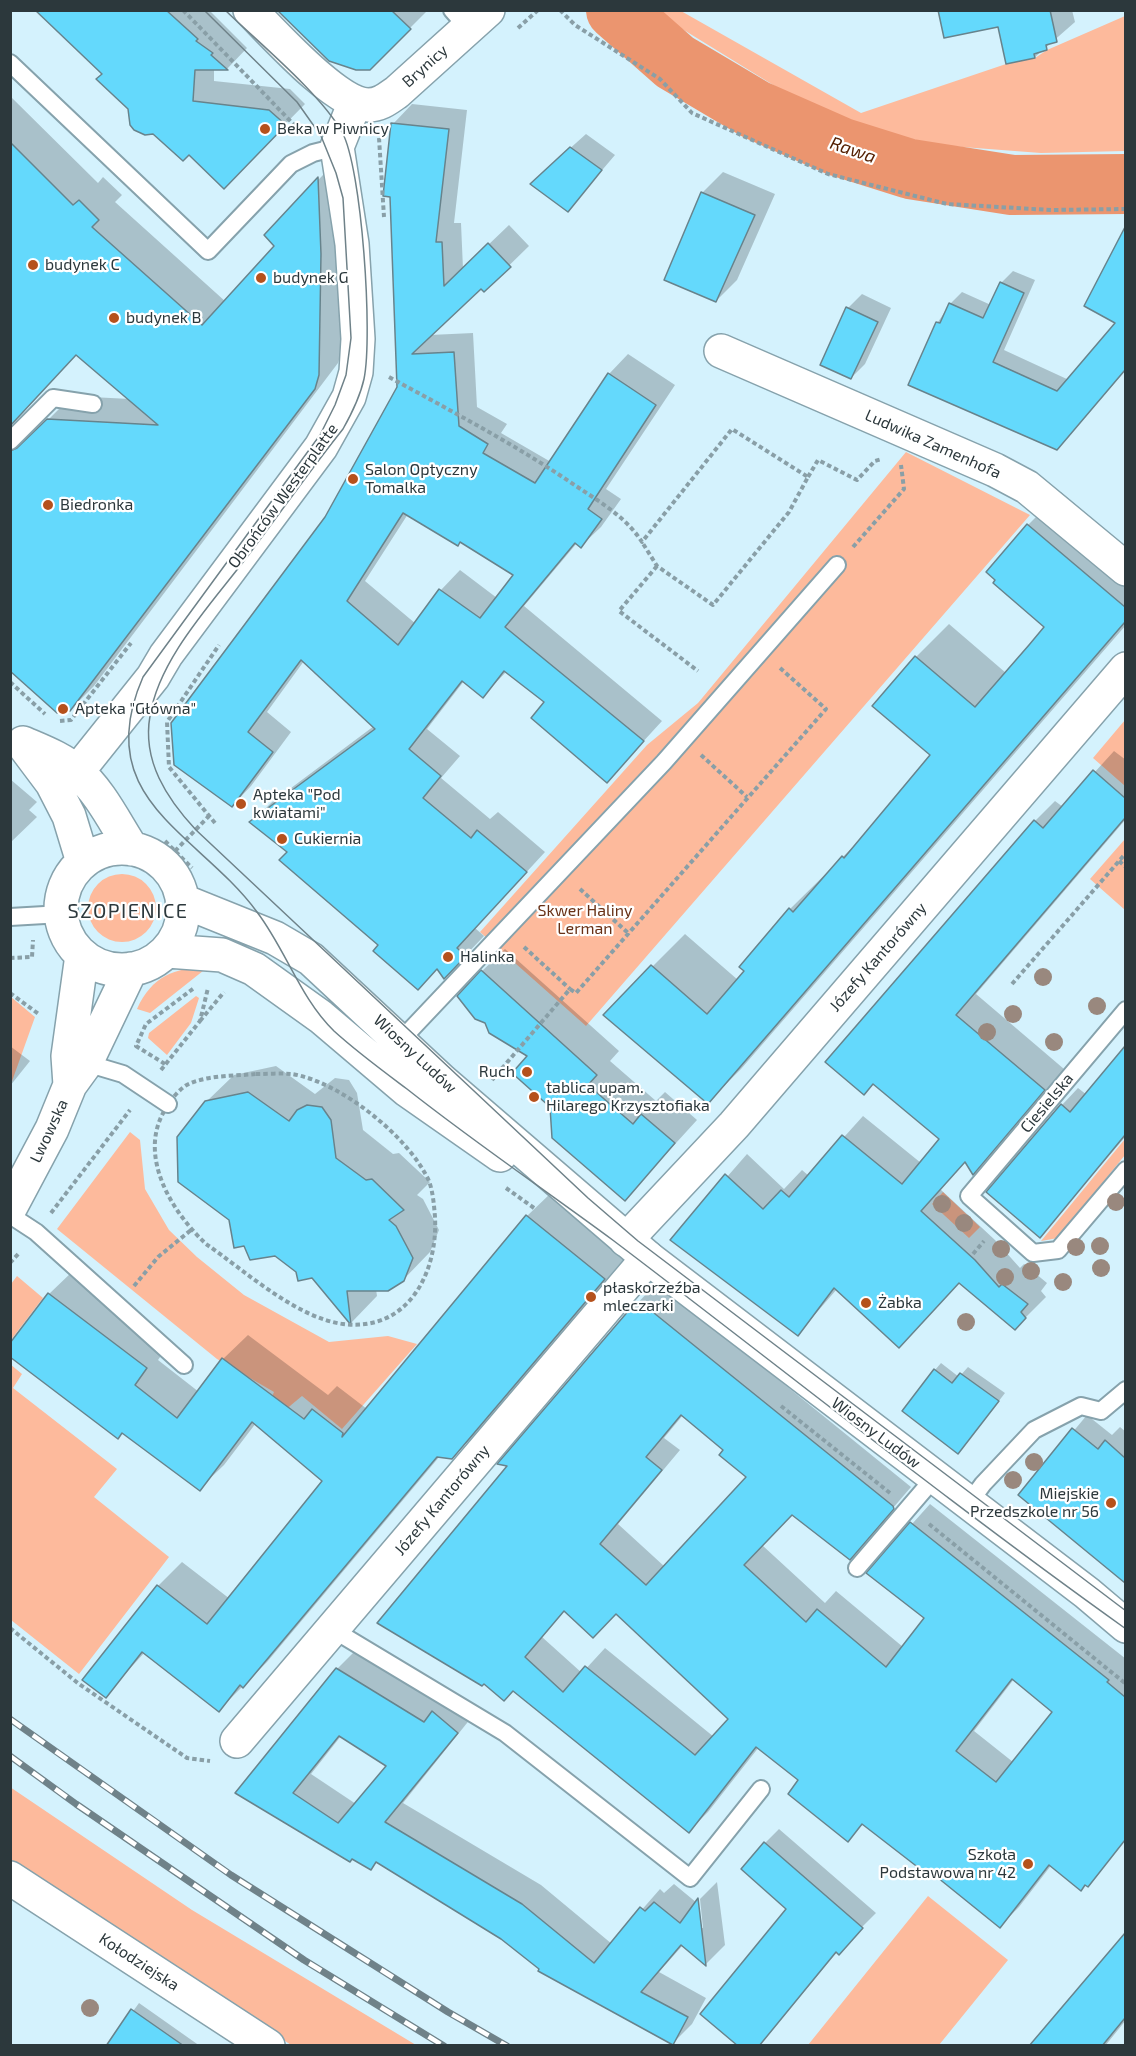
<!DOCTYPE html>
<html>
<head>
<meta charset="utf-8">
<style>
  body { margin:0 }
  #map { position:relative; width:1136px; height:2056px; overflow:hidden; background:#d4f2fd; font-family:"Exo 2",sans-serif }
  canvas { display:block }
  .frame { position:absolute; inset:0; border:12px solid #2c383c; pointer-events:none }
</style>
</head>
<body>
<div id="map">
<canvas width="1136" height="2056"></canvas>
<div class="frame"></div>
</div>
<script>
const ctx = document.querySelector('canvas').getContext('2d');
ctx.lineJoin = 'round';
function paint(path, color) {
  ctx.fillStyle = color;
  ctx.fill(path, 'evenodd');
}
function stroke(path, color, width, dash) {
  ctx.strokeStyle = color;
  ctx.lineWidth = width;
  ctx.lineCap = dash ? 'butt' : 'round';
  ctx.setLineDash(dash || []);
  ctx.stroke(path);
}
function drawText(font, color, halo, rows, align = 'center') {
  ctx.font = font + ' "Exo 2",sans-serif';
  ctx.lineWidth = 4.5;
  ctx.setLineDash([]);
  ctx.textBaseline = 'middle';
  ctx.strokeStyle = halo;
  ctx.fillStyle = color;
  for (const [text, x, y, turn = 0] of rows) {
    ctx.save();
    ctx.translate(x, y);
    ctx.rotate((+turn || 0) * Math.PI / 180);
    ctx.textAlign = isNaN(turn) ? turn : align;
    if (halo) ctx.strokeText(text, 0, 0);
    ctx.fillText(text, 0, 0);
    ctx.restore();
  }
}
paint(new Path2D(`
  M 653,11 L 681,11 L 861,113 L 1006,64 L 1035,58 L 1047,50 L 1125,16 L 1125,151 L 1041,153 L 936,145 L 861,126 L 778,88 Z
  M 906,452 L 1030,515 L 586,1026 L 480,932 L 647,745 L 698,703 Z
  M 1125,720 L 1125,786 L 1093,758 Z
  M 1125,839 L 1125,910 L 1090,879 Z
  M88 908a34 34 0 1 1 68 0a34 34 0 1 1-68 0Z
  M 208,967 L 150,1013 L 137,1009 C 152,976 174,968 208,967 Z
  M 196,996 L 199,998 L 191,1023 L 167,1055 L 148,1038 L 149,1033 Z
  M 11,997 L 35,1017 L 11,1084 L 10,1084 Z
  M 130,1132 L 140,1140 L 145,1189 L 169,1230 L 197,1257 L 244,1295 L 329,1342 L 388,1336 L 417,1344 L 342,1429 L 302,1396 L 278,1416 L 267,1408 L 274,1392 L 217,1359 L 57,1229 Z
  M 1125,1139 L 1125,1155 L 1058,1238 L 1041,1241 Z
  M 943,1192 L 980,1227 L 969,1238 L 932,1204 Z
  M 17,1276 L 43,1298 L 11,1340 L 11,1284 Z
  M 10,1364 L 22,1374 L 13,1388 L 117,1469 L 94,1497 L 169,1557 L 79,1674 L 11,1620 Z
  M 10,1787 L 192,1910 L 416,2045 L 291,2045 L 139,1942 L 11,1860 Z
  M 928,1896 L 1008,1960 L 939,2045 L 808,2045 Z`), '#fdba9c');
paint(new Path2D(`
  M 37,10 L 209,10 L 247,48 L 227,69 L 214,69 L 214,81 L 290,89 L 305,104 L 244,166 L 189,154 L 129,108 L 104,74 Z
  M 279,10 L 426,10 L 427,11 L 369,69 Z
  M 939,10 L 1072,10 L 1075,22 L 1035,57 L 999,25 Z
  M 10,96 L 98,183 L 103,177 L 122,195 L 115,202 L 226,302 L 276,246 L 266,235 L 341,156 L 342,350 L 338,363 L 94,686 L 70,710 L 38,430 L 72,396 L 130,399 L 77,354 L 21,413 L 10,403 Z
  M 412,104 L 467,110 L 454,223 L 461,223 L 463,269 L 509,225 L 529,246 L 484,290 L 481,287 L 430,335 L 473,333 L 477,407 L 507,424 L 501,433 L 551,462 L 609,374 L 628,354 L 675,385 L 606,489 L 621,499 L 601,527 L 581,546 L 577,543 L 524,606 L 662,721 L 607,781 L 546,702 L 507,671 L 483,696 L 464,681 L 427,729 L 460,756 L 441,778 L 490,819 L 498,812 L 545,852 L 475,928 L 484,936 L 464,957 L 438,968 L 380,945 L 290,851 L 252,822 L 271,803 L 374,726 L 304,661 L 267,712 L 291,732 L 251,786 L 232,806 L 175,764 L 326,518 L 399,387 L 393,124 ZM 408,514 L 461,540 L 515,574 L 497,598 L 460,570 L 441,590 L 416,624 L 365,581 Z
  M 586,134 L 615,155 L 568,210 L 546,170 Z
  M 723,172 L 775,194 L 737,280 L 716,301 L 702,193 Z
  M 1126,230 L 1126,370 L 1057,449 L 910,385 L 938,322 L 950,304 L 962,292 L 991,305 L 1001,283 L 1013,271 L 1035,280 L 1004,350 L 1069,380 L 1117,323 L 1086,305 Z
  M 862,294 L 891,308 L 865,364 L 851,378 L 848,308 Z
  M 1061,492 L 1126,547 L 1126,625 L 741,1069 L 708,1102 L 652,967 L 685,934 L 738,980 L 746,970 L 741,966 L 790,909 L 866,834 L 932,755 L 874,706 L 916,657 L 949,624 L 1006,673 L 1046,627 L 1028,525 Z
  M 1114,751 L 1126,760 L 1126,819 L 976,994 L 1064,1069 L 974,1172 L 966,1161 L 940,1189 L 995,1240 L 1020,1268 L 1024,1264 L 1047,1283 L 1041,1291 L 1046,1297 L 1015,1328 L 960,1282 L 837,1289 L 798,1334 L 672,1240 L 747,1154 L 784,1189 L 802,1170 L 809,1176 L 863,1116 L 921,1163 L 941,1139 L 874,1083 L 1035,821 L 1055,801 L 1063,807 Z
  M 10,779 L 37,802 L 29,810 L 37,817 L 10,843 Z
  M 505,949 L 619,1051 L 610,1061 L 656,1101 L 665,1092 L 697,1120 L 625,1199 L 551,1106 L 530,1055 L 482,971 Z
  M 10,1046 L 30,1061 L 10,1086 Z
  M 1126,1048 L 1126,1136 L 1040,1236 L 988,1192 L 1062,1105 L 1078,1088 L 1087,1095 Z
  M 276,1066 L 315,1094 L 335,1078 L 349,1080 L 357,1093 L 363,1130 L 393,1154 L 399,1153 L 430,1182 L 417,1195 L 423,1199 L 439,1230 L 430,1252 L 403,1280 L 376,1289 L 377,1296 L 351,1323 L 312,1276 L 297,1271 L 206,1102 L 234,1075 Z
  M 552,1192 L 628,1254 L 477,1433 L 452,1457 L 440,1456 L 267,1662 L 219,1710 L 145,1652 L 105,1696 L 158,1586 L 182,1562 L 230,1599 L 324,1481 L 256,1423 L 224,1465 L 199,1489 L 123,1432 L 118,1437 L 49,1294 L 74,1270 L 170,1343 L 158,1360 L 199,1392 L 223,1359 L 248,1335 L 328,1395 L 337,1386 L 367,1409 L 527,1216 Z
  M 650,1290 L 668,1290 L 911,1487 L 850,1558 L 792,1513 L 762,1545 L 825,1603 L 836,1591 L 903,1647 L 926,1618 L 868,1573 L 930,1504 L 1126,1659 L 1124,1840 L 1077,1832 L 1019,1907 L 1000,1926 L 927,1867 L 864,1823 L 848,1840 L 800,1780 L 759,1747 L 708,1812 L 689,1831 L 514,1690 L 510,1464 L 631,1310 ZM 683,1415 L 725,1449 L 748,1477 L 665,1567 L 618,1524 L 680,1450 L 664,1438 ZM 565,1610 L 616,1613 L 730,1719 L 714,1737 L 605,1648 L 582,1673 L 542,1637 ZM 1014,1679 L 1054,1711 L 1013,1762 L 974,1731 Z
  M 941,1363 L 959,1377 L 968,1367 L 1005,1393 L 965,1445 L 935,1370 Z
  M 1087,1415 L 1112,1435 L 1120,1427 L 1126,1432 L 1126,1581 L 1020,1495 Z
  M 356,1650 L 475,1713 L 403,1803 L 541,1885 L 612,1944 L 660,1889 L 664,1893 L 674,1884 L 697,1903 L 700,1928 L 703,1928 L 700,1899 L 717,1882 L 725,1945 L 706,1964 L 683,1945 L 659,1972 L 706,1998 L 692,2024 L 673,2043 L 541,1968 L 502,1937 L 378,1861 L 371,1868 L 238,1792 L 337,1669 ZM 341,1736 L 389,1766 L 356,1804 L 311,1774 Z
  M 779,1829 L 876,1913 L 838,1951 L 759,2046 L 789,1908 L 765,1843 Z
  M 1126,1936 L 1126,2020 L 1105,2046 L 1032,2046 Z
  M 139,2003 L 200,2046 L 108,2046 Z`), '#0003');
stroke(new Path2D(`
  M 616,10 L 675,62 L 756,110 L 840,147 L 910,169 L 1012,185 L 1126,184`), '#eb956f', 60);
const building = new Path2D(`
  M 35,10 L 166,10 L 198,39 L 196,41 L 213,53 L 211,55 L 228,70 L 195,70 L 193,101 L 269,110 L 286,125 L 224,189 L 189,155 L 183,161 L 153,134 L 145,135 L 134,130 L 130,125 L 128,109 L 96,79 L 102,74 Z
  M 277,10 L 391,10 L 411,29 L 370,70 L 356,70 L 329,61 Z
  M 938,10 L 1050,10 L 1057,42 L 1046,45 L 1047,50 L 1034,54 L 1035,58 L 1006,64 L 998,27 L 944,38 Z
  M 391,123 L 449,129 L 436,242 L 442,242 L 444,286 L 488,243 L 511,267 L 484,292 L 481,289 L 412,354 L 454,352 L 459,426 L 488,444 L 483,453 L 535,483 L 608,373 L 656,405 L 588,509 L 602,519 L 581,548 L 575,543 L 505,627 L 644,741 L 607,783 L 531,718 L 544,702 L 504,671 L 483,698 L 462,681 L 409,749 L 441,776 L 423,798 L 471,838 L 477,830 L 527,872 L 457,948 L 466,956 L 444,979 L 437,969 L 418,990 L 373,951 L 378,945 L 279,860 L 287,852 L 249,822 L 375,729 L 301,660 L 248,732 L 273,752 L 232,807 L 174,765 L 171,723 L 325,517 L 397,387 L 390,197 L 383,196 ZM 403,513 L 458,546 L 460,542 L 513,575 L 480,618 L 439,589 L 398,645 L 347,601 Z
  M 10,142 L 73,205 L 79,200 L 99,220 L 92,227 L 202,325 L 274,246 L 264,235 L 318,177 L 321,254 L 319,375 L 315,389 L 70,711 L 57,713 L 10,671 L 10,451 L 17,448 L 47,419 L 158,425 L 76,355 L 10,426 Z
  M 570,147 L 602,170 L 568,212 L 530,184 Z
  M 701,192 L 755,215 L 716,302 L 664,280 Z
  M 1125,227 L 1125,370 L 1057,450 L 908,385 L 936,322 L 940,323 L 949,303 L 983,318 L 1000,282 L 1024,293 L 993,362 L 1057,391 L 1115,323 L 1084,306 Z
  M 846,307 L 878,322 L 851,379 L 820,365 Z
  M 1027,524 L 1125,607 L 1125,622 L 708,1104 L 603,1015 L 651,965 L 707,1014 L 744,971 L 739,967 L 789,908 L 793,912 L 842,856 L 844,858 L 930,755 L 872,706 L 915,656 L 975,707 L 1029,645 L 1044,627 L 993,583 L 995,580 L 986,572 Z
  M 1093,770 L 1125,798 L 1125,818 L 956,1015 L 1045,1090 L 973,1175 L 965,1162 L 921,1211 L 975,1260 L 999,1287 L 1002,1284 L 1028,1304 L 1021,1312 L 1026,1318 L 1015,1330 L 959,1283 L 899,1348 L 834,1288 L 798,1336 L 670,1240 L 725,1174 L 763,1209 L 781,1190 L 789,1197 L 842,1135 L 902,1184 L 939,1139 L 873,1084 L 864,1095 L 825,1062 L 1034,820 L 1043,828 Z
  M 481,970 L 597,1075 L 588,1085 L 633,1124 L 641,1114 L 675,1143 L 625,1201 L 552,1138 L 550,1107 L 512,1073 L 527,1056 L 489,1033 L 485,1023 L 475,1019 L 457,996 Z
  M 1125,1046 L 1125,1135 L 1040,1238 L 986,1192 L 1061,1104 L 1070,1112 Z
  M 248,1092 L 289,1121 L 297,1110 L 307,1105 L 322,1107 L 331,1120 L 336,1158 L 366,1180 L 372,1179 L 404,1210 L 389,1220 L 396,1226 L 413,1258 L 404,1281 L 388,1291 L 347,1291 L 351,1325 L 312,1278 L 298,1281 L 296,1272 L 275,1256 L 250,1260 L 244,1246 L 234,1248 L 229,1220 L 178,1182 L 177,1137 L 205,1101 Z
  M 526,1215 L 605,1279 L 452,1459 L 437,1457 L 243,1688 L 240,1685 L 219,1712 L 142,1652 L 106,1698 L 82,1680 L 157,1585 L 207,1624 L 322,1481 L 252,1422 L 200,1491 L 122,1433 L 118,1439 L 10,1357 L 10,1343 L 48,1293 L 147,1368 L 135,1385 L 177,1418 L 222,1358 L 304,1419 L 312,1409 L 343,1433 L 342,1437 Z
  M 630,1309 L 649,1309 L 893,1506 L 894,1509 L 850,1560 L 792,1515 L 744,1565 L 806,1622 L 817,1609 L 886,1667 L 924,1618 L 866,1573 L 910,1522 L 1109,1680 L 1107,1682 L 1125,1697 L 1125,1840 L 1088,1887 L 1085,1885 L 1081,1891 L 1049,1865 L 1000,1928 L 927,1869 L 924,1872 L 862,1824 L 848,1842 L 788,1794 L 798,1780 L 756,1747 L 689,1833 L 513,1691 L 504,1701 L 484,1684 L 482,1686 L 377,1623 L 507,1466 L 497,1464 ZM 681,1415 L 723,1450 L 719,1455 L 746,1477 L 646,1585 L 600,1544 L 662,1470 L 646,1457 ZM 564,1611 L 593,1638 L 616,1614 L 728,1719 L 695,1755 L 585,1666 L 563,1692 L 525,1657 ZM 1012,1679 L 1052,1712 L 996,1782 L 956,1751 Z
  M 934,1369 L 952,1383 L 960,1373 L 999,1401 L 958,1454 L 902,1411 Z
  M 1072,1428 L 1098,1449 L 1105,1440 L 1125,1458 L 1125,1583 L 1018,1495 Z
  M 336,1668 L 424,1722 L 432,1711 L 458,1733 L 385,1822 L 522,1904 L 594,1963 L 640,1907 L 645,1911 L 654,1902 L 680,1923 L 698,1898 L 706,1966 L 681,1945 L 641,1992 L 688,2017 L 673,2045 L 538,1971 L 539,1969 L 501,1939 L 376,1862 L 371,1870 L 352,1859 L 350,1862 L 235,1793 ZM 339,1736 L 386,1766 L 338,1823 L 293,1793 Z
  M 764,1842 L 863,1928 L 839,1955 L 836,1952 L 759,2046 L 738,2046 L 700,2014 L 786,1909 L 741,1869 Z
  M 1125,1933 L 1125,2018 L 1102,2046 L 1029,2046 Z
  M 131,2009 L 184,2046 L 106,2046 Z`);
paint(building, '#64d9fc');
stroke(building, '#67838c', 1.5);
const lane = new Path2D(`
  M 452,10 L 468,28
  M 10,63 L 208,251 L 291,164 L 313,153 L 337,147
  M 10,441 L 53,398 L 93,404
  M 10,917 L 62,914
  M 1126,1010 L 969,1196 L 1033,1253 L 1058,1250 L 1126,1170
  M 396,1043 L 400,1041 L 664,762 L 837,565
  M 86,1063 L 123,1074 L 168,1104
  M 10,1215 L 36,1232 L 184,1365
  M 969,1503 L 983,1484 L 1034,1430 L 1081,1406 L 1101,1411 L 1126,1390
  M 857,1568 L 935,1477
  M 332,1629 L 505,1733 L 690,1878 L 761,1789`);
const street = new Path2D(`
  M 250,10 C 274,34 336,104 368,105 C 380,105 387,99 397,92 L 488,10
  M 721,351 L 995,470 L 1027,487 L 1126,569
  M 77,772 L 153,677 L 166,655 L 321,447 L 349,397 L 356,372 L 358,339 L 352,244 L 337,147 L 355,102
  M 626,1240 L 734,1125 L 1126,669
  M 237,1741 L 648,1258
  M 10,1878 L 268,2046`);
const secondary = new Path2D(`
  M 23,743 C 41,751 61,758 77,772 C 100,791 115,823 132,849
  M 25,747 L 52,783 L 69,816 L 83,862
  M61 909a61 61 0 1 1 122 0a61 61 0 1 1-122 0Z
  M 183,901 L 275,938 L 311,959 L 442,1081 L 648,1258 L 1087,1593 L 1126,1626
  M 167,951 L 222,955 L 254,969 L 321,1017 L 407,1090 L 500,1155
  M 70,1085 L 68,1056 L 82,955
  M 10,1208 L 52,1129 L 70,1085 L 86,1063 L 131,969`);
stroke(lane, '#86a2ac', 20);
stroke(street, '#86a2ac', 36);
stroke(secondary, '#86a2ac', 36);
stroke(new Path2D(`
  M 183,10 L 301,132
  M 560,10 L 575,25 L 660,79 L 692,113 L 828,174 L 947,204 L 1051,210 L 1126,209
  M 518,28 L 538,10
  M 379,138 L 384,217
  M 389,377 C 453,412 516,445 576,486 C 600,502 626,517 642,542 L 732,429 L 808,477 L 789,512 L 713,605 L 657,566 L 642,542
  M 808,477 L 818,460 L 857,480 L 875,461 L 882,459
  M 853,547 L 904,489 L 901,465
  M 657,566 L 619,611 L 698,671
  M 10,682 L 45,714
  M 60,721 L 71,720 L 131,643
  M 701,755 L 747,797
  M 215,823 L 169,767 L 167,722 L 219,645
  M 165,841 L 192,868
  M 175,851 L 209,816
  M 1119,861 L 1126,867
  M 580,889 L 628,933
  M 524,947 L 570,989
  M 10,958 L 32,957 L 33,940
  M 1012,984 L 1126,853
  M 10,993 L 40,1015
  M 200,1021 L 224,992
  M 165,1064 L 136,1046 L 146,1024 L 194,988
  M 161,1070 L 200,1021 L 208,988
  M 256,1074 C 267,1074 281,1073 292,1074 C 341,1082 409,1137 429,1181 C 433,1192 434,1205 435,1217 C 438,1273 408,1332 343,1324 C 296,1318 244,1270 206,1244 C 170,1210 135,1152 168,1105 C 173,1097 182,1086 191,1083 C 211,1075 235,1076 256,1074 Z
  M 492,1080 L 570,989 L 576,993 L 826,709 L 779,667
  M 506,1188 L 534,1208
  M 51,1213 L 130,1110
  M 973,1254 L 984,1241
  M 10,1263 L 20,1252
  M 134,1286 L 158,1257 L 191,1230
  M 781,1406 L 890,1493
  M 929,1524 L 1126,1684
  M 10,1628 L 79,1684 L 187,1758 L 210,1761`), '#899fa7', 4, [4.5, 3]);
stroke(lane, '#fff', 16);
stroke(street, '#fff', 33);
stroke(secondary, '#fff', 33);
stroke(new Path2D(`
  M 204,10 L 297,102 L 321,136 L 336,173 L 343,198 L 351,338 L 346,375 L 335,405 L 320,435 L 143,677 C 89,800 199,833 257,912 C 286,950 300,998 334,1031 C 357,1052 383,1071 407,1089 C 474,1142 545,1190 614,1241 C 784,1370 952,1505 1126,1629
  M 225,10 C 259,43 320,93 342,132 C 362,168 373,336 364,379 C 360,397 352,413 343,429 C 311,469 281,512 250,553 C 215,600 159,657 150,716 C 142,761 167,799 196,830 L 588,1198 L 638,1241 L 1126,1611`), '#6f8289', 1.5);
const rail = new Path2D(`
  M 10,1719 L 231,1875 L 448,2012 L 507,2046
  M 10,1756 L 76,1804 L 304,1960 L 444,2046`);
stroke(rail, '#6f8289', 7);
stroke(rail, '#fff', 4.5, [14]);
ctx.fillStyle = '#99887e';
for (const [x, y] of [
  [1043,977],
  [1097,1006],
  [1013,1014],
  [987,1032],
  [1054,1042],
  [1116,1202],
  [942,1204],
  [964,1223],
  [1100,1246],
  [1076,1247],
  [1001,1249],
  [1101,1268],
  [1031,1271],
  [1005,1277],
  [1063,1282],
  [966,1322],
  [1034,1462],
  [1013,1480],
  [90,2008]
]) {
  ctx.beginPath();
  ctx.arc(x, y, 9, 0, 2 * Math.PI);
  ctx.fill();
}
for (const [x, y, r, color] of [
  [265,129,6,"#b5511c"],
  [33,265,6,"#b5511c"],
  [261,278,6,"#b5511c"],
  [114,318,6,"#b5511c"],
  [353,479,6,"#b5511c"],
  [48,505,6,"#b5511c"],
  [63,709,6,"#b5511c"],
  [241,804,6,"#b5511c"],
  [282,839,6,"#b5511c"],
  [448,957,6,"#b5511c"],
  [527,1072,6,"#b5511c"],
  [534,1097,6,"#b5511c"],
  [591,1297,6,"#b5511c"],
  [866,1303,6,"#b5511c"],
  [1111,1503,6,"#b5511c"],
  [1028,1864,6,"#b5511c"]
]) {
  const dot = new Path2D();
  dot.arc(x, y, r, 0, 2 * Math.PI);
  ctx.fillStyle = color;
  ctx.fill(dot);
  stroke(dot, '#fff', 2);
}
drawText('16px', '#2c383c', '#fff', [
  ["Brynicy",425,66,-42],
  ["Ludwika Zamenhofa",933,444,24],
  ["Obrońców Westerplatte",283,496,-54],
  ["Józefy Kantorówny",878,957,-49],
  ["Wiosny Ludów",415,1054,43],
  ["Ciesielska",1047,1103,-50],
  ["Lwowska",49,1131,-65],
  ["Wiosny Ludów",876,1433,37],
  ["Józefy Kantorówny",442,1500,-50],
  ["Kołodziejska",139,1962,33]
]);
drawText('16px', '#2c383c', '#fff', [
  ["Beka w Piwnicy",277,129],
  ["budynek C",45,265],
  ["budynek G",273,278],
  ["budynek B",126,318],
  ["Salon Optyczny",365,470],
  ["Tomalka",365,488],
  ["Biedronka",60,505],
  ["Apteka \"Główna\"",75,709],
  ["Apteka \"Pod",253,795],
  ["kwiatami\"",253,813],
  ["Cukiernia",294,839],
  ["Halinka",460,957],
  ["Ruch",515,1072,"right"],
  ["tablica upam.",546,1088],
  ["Hilarego Krzysztofiaka",546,1106],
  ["płaskorzeźba",603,1288],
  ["mleczarki",603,1306],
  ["Żabka",878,1303],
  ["Miejskie",1099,1494,"right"],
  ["Przedszkole nr 56",1099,1512,"right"],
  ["Szkoła",1016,1855,"right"],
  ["Podstawowa nr 42",1016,1873,"right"]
], 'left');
drawText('16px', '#683116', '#fff', [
  ["Skwer Haliny",585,911],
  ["Lerman",585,929]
]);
drawText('italic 18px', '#552003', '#fff', [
  ["Rawa",853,150,19]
]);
ctx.letterSpacing = '1.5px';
drawText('20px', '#2c383c', '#fff', [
  ["SZOPIENICE",128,911]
]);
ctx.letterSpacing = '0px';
</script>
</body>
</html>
